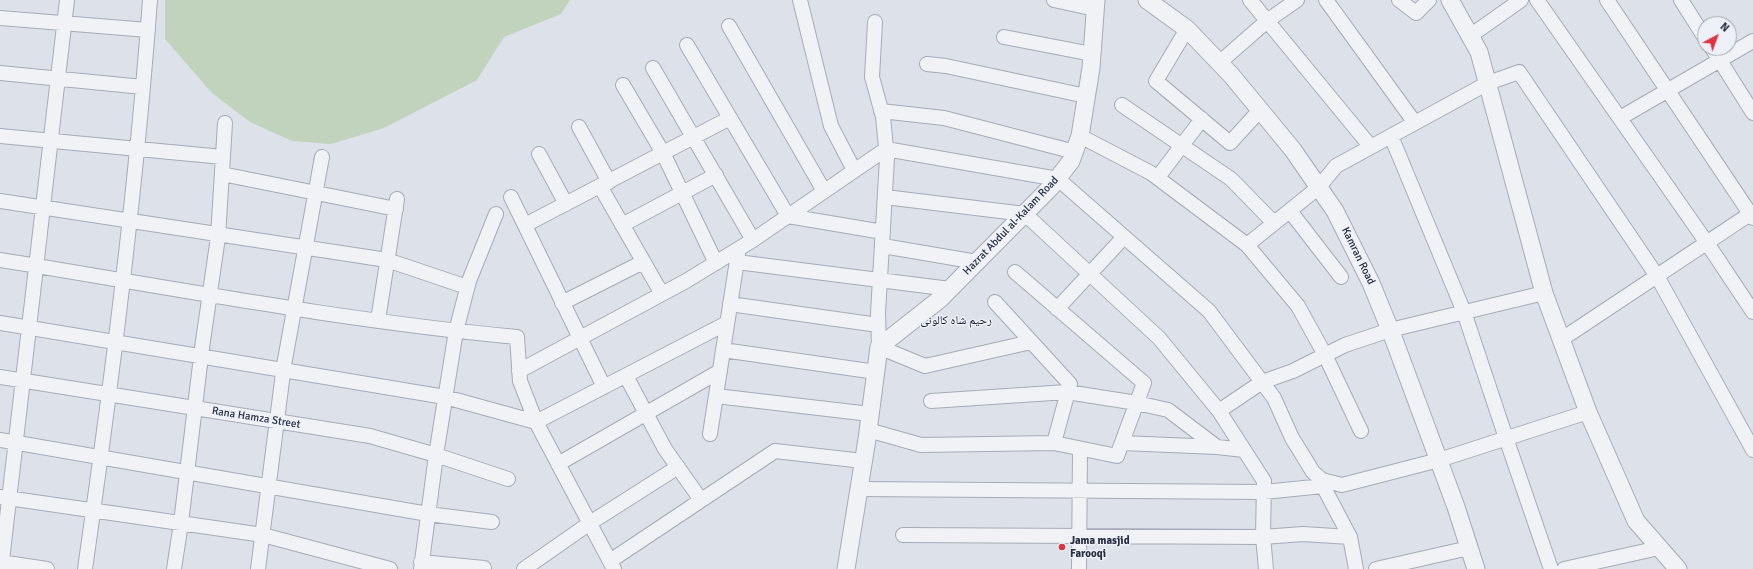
<!DOCTYPE html>
<html>
<head>
<meta charset="utf-8">
<style>
  body { margin:0 }
  #map { position:relative; width:1753px; height:569px; overflow:hidden; background:#dde1e9; font-family:Signika,sans-serif }
  canvas { display:block }
  .north { position:absolute; left:1697px; top:16px; width:40px; height:40px; box-sizing:border-box; background:#edf0f6; border:1px solid #9da2ae; border-radius:50%; rotate:41deg; font-size:11px; font-weight:700; line-height:16px; text-align:center; color:#252d41 }
  .north::after { content:''; display:block; margin:auto; width:14px; height:18px; background:#db3541; clip-path:polygon(50% 0,100% 100%,50% 72%,0 100%) }
</style>
</head>
<body>
<div id="map">
<canvas width="1753" height="569"></canvas>
<div class="north">N</div>
</div>
<script>
const ctx = document.querySelector('canvas').getContext('2d');
ctx.lineJoin = 'round';
function paint(path, color) {
  ctx.fillStyle = color;
  ctx.fill(path, 'evenodd');
}
function stroke(path, color, width, dash) {
  ctx.strokeStyle = color;
  ctx.lineWidth = width;
  ctx.lineCap = dash ? 'butt' : 'round';
  ctx.setLineDash(dash || []);
  ctx.stroke(path);
}
function drawText(font, color, halo, rows, align = 'center') {
  ctx.font = font + ' Signika,"Noto Naskh Arabic",sans-serif';
  ctx.lineWidth = 3;
  ctx.setLineDash([]);
  ctx.textBaseline = 'middle';
  ctx.strokeStyle = halo;
  ctx.fillStyle = color;
  for (const [text, x, y, turn = 0] of rows) {
    ctx.save();
    ctx.translate(x, y);
    ctx.rotate((+turn || 0) * Math.PI / 180);
    ctx.textAlign = isNaN(turn) ? turn : align;
    if (halo) ctx.strokeText(text, 0, 0);
    ctx.fillText(text, 0, 0);
    ctx.restore();
  }
}
paint(new Path2D(`
  M 165,0 L 570,0 L 561,14 L 504,37 L 477,80 L 384,128 L 331,144 L 292,141 L 250,122 L 212,93 L 165,39 Z`), '#c1d3bd');
const minor = new Path2D(`
  M 800,0 L 831,126 L 854,170
  M 1054,0 L 1095,9
  M 1250,0 L 1371,147
  M 1326,0 L 1415,123
  M 1399,0 L 1416,13 L 1429,0
  M 1537,0 L 1707,243 L 1753,312
  M 1607,0 L 1753,218
  M 1681,0 L 1705,38
  M 0,18 L 148,30
  M 875,22 L 872,77 L 883,117 L 887,158 L 878,313 L 879,347 L 925,366 L 1031,342
  M 729,26 L 824,191
  M 1187,29 L 1156,81 L 1230,143 L 1260,110
  M 1470,36 L 1521,0
  M 1004,37 L 1092,54
  M 687,45 L 788,216 L 883,232
  M 1712,48 L 1753,113
  M 1219,63 L 1267,21 L 1297,0
  M 927,64 L 946,66 L 1086,96
  M 653,68 L 753,240
  M 0,73 L 143,87
  M 623,85 L 663,153 L 716,263
  M 1122,105 L 1231,179 L 1274,223
  M 881,111 L 944,118 L 1075,152
  M 1620,118 L 1753,41
  M 579,127 L 609,182
  M 0,136 L 223,157
  M 1080,136 L 1151,173 L 1247,245 L 1298,306 L 1325,355 L 1361,431
  M 1391,136 L 1464,312 L 1506,438 L 1551,569
  M 539,154 L 566,204
  M 222,174 L 396,209
  M 1158,177 L 1202,119
  M 600,186 L 662,294
  M 511,197 L 604,387
  M 885,197 L 1025,214 L 1159,338 L 1219,411 L 1264,481 L 1263,537 L 1266,569
  M 0,201 L 387,260 L 467,287
  M 1290,211 L 1341,277
  M 525,225 L 730,118
  M 622,225 L 716,175
  M 1247,245 L 1319,187 L 1336,166 L 1488,83 L 1519,72 L 1657,276 L 1753,450
  M 883,246 L 977,262
  M 0,260 C 172,288 344,321 517,337 L 520,381 L 536,422 L 614,569
  M 737,262 L 950,289
  M 995,302 L 1070,384 L 1054,443
  M 562,303 L 643,262
  M 730,304 L 878,325
  M 1057,309 L 1124,237
  M 378,320 L 397,199
  M 0,323 L 445,397 L 536,422 L 727,323
  M 1562,339 L 1753,212
  M 723,350 L 876,372
  M 519,371 L 686,281 L 753,240 L 886,149 L 1058,179 L 1209,311 L 1274,398 L 1292,438 L 1313,472 L 1322,480 L 1342,485 L 1439,460 L 1588,412
  M 626,376 L 665,449 L 701,500
  M 0,377 L 370,436 L 436,455 L 508,479
  M 716,396 L 870,414
  M 931,401 L 1067,392 L 1137,403 L 1168,410 L 1217,447 L 1244,450
  M 1219,411 L 1262,382 L 1293,371 L 1345,345 L 1390,330 L 1544,293
  M 868,430 L 921,445 L 1054,443 L 1117,456 L 1144,383 L 1015,272
  M 710,434 L 738,254
  M 0,440 L 428,514 L 492,522
  M 1122,443 L 1217,447
  M 558,464 L 720,371
  M 1323,486 L 1350,537 L 1356,569
  M 859,489 L 1264,492 L 1323,486 L 1328,482
  M 0,497 L 263,535 L 390,569
  M 903,535 L 1263,537 L 1303,534 L 1350,537
  M 610,561 L 775,451 L 863,461
  M 0,562 L 47,569
  M 421,562 L 484,568
  M 1,569 L 67,0
  M 85,569 C 112,379 136,191 150,0
  M 174,569 L 181,523 L 202,348 L 218,237 L 225,123
  M 258,569 L 284,365 L 322,157
  M 421,569 L 436,455 L 456,331 L 469,281 L 496,214
  M 524,569 L 590,523 L 678,467
  M 1079,569 L 1080,449
  M 1376,569 L 1469,548
  M 1564,569 L 1659,548`);
const tertiary = new Path2D(`
  M 1147,0 L 1187,29 L 1232,76 L 1293,150 L 1335,211 L 1371,283 L 1393,337 L 1456,507 L 1476,569
  M 1450,0 L 1479,52 L 1544,293 L 1588,412 L 1636,521 L 1678,569
  M 846,569 L 867,439 L 879,347 L 940,299 L 1051,187 L 1071,161 L 1080,136 L 1091,68 L 1096,0`);
stroke(minor, '#a6abb7', 16);
stroke(tertiary, '#a6abb7', 19);
stroke(minor, '#f0f2f6', 14);
stroke(tertiary, '#f0f2f6', 17);
for (const [x, y, r, color] of [
  [1062,547,4,"#db3541"]
]) {
  const dot = new Path2D();
  dot.arc(x, y, r, 0, 2 * Math.PI);
  ctx.fillStyle = color;
  ctx.fill(dot);
  stroke(dot, '#edf0f6', 1.5);
}
drawText('11px', '#252d41', '#edf0f6', [
  ["Hazrat Abdul al-Kalam Road",1011,226,-46],
  ["Kamran Road",1358,256,64],
  ["Rana Hamza Street",256,418,9]
]);
drawText('bold 11px', '#252d41', '#edf0f6', [
  ["Jama masjid",1070,541],
  ["Farooqi",1070,554]
], 'left');
drawText('12px', '#181e31', '#edf0f6', [
  ["رحیم شاہ کالونی",956,321]
]);
</script>
</body>
</html>
